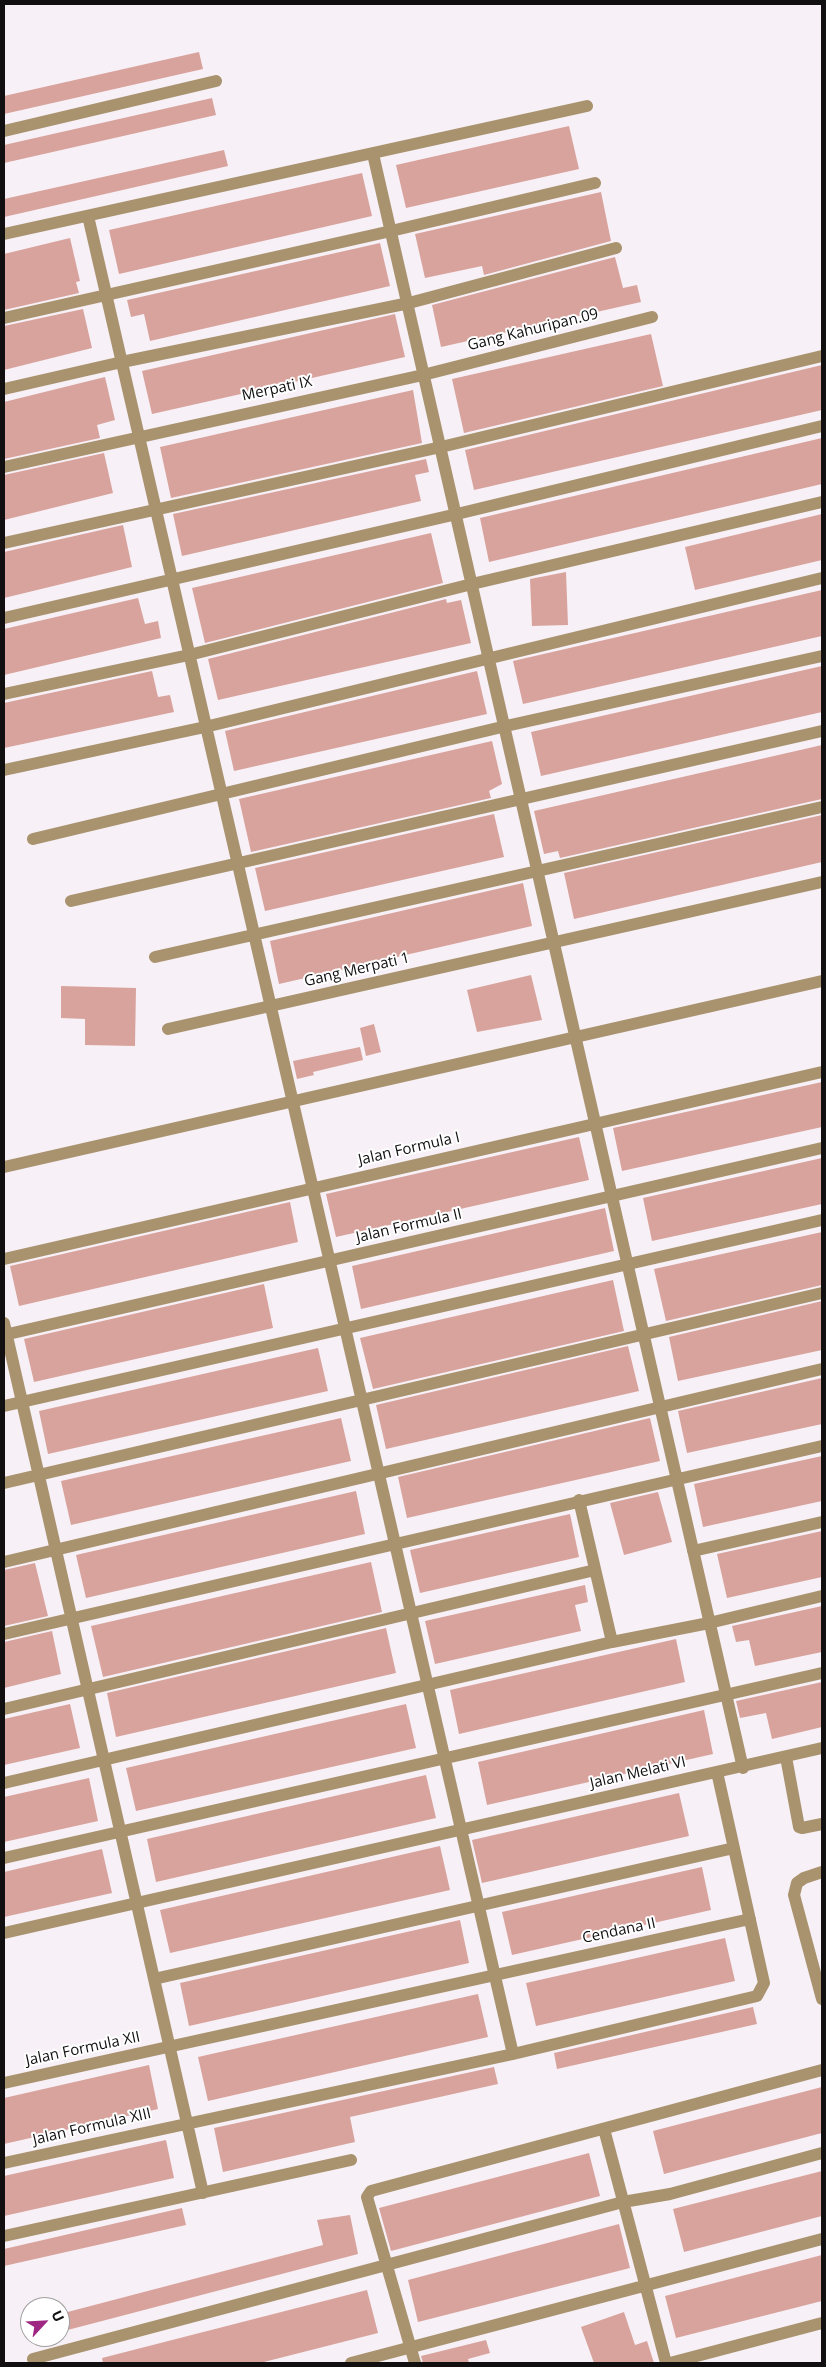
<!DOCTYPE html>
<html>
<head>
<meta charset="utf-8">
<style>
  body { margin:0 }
  #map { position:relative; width:826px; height:2367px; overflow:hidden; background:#f7f0f6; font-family:"Open Sans",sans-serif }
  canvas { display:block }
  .frame { position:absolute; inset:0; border:5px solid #110f10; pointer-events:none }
  .north { position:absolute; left:20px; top:2297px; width:50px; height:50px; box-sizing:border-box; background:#fff; border:1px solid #a09f9f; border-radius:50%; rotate:65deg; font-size:14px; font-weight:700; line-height:20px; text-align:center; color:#110f10 }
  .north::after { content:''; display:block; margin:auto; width:18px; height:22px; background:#9d2782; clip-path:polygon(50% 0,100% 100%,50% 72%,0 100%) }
</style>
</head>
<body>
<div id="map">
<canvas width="826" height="2367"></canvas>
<div class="frame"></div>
<div class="north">U</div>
</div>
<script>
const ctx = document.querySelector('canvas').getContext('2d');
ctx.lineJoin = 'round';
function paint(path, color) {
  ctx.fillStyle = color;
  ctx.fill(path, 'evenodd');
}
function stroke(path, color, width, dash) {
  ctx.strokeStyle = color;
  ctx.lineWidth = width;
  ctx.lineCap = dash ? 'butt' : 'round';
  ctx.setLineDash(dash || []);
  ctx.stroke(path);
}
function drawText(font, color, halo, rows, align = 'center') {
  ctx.font = font + ' "Open Sans",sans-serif';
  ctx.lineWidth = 4;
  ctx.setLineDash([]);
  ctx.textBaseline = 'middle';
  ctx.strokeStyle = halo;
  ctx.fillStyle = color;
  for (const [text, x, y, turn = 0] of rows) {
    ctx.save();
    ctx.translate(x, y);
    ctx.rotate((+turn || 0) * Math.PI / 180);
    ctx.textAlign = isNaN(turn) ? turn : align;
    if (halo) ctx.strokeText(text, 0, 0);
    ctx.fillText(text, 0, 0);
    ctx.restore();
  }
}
paint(new Path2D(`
  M 199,52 L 203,69 L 4,114 L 4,96 Z
  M 212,98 L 216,115 L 4,163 L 4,145 Z
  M 569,126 L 579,169 L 406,208 L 396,165 Z
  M 224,150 L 228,166 L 4,217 L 4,199 Z
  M 362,173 L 372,216 L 119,274 L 109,230 Z
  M 601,192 L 611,241 L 484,275 L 482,266 L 425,278 L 415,234 Z
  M 70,238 L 80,281 L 76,282 L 79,293 L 4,310 L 4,254 Z
  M 380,243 L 390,286 L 150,341 L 144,314 L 131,317 L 127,300 Z
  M 615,257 L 623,288 L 637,285 L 641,302 L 441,347 L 432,305 Z
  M 83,309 L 92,348 L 4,370 L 4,326 Z
  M 395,314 L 405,357 L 152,414 L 142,371 Z
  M 651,334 L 663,386 L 464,433 L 452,379 Z
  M 822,365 L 822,410 L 474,490 L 465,450 Z
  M 105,377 L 115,420 L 97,425 L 100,438 L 4,459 L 4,402 Z
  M 413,390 L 422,443 L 171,498 L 160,447 Z
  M 822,438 L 822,484 L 489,562 L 480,518 Z
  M 104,453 L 113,493 L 4,520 L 4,475 Z
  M 426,459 L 429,472 L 415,475 L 421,501 L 182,556 L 173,514 Z
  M 822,514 L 822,560 L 695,590 L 685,547 Z
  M 123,525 L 132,567 L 4,598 L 4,552 Z
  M 431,533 L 443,583 L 205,643 L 192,588 Z
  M 566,572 L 568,625 L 532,626 L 530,579 Z
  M 822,590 L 822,636 L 523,704 L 513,661 Z
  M 138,598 L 145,624 L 158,621 L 161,638 L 4,675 L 4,629 Z
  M 446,599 L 447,603 L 461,600 L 471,643 L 218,700 L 208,659 Z
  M 822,666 L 822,712 L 541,776 L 531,732 Z
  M 152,671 L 158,697 L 170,695 L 174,712 L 4,748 L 4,703 Z
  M 477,671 L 487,714 L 234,771 L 225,731 Z
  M 492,741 L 502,784 L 489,791 L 491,798 L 251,852 L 239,799 Z
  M 822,745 L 822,799 L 560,858 L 558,851 L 544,854 L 534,811 Z
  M 494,814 L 504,857 L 265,911 L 255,868 Z
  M 822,815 L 822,862 L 574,919 L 564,873 Z
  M 523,883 L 532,926 L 279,984 L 270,941 Z
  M 531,975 L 542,1020 L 477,1032 L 467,990 Z
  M 61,986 L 136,988 L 135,1046 L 85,1045 L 85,1019 L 61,1018 Z
  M 374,1024 L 381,1052 L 366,1056 L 360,1028 Z
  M 360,1047 L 363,1060 L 313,1072 L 314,1075 L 297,1079 L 293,1061 Z
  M 822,1082 L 822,1127 L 622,1171 L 613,1128 Z
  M 579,1137 L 589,1180 L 336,1237 L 326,1194 Z
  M 822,1158 L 822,1204 L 652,1241 L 643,1198 Z
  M 290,1202 L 298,1242 L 19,1306 L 10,1266 Z
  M 605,1208 L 614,1251 L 361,1309 L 352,1266 Z
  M 822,1232 L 822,1285 L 666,1321 L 654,1269 Z
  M 613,1280 L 624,1331 L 373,1389 L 360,1338 Z
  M 264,1284 L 273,1328 L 34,1382 L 24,1339 Z
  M 822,1301 L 822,1350 L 678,1381 L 669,1337 Z
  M 628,1346 L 639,1391 L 386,1449 L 376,1405 Z
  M 318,1348 L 328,1391 L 48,1454 L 39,1411 Z
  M 822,1378 L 822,1424 L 687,1453 L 678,1411 Z
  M 341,1418 L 351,1461 L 71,1525 L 61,1481 Z
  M 650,1418 L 660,1461 L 407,1518 L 398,1477 Z
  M 822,1456 L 822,1501 L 703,1527 L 694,1484 Z
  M 356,1491 L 365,1534 L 86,1598 L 76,1555 Z
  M 658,1492 L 672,1542 L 624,1555 L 610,1503 Z
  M 570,1514 L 579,1557 L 420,1593 L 410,1550 Z
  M 822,1531 L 822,1577 L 727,1598 L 717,1554 Z
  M 371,1562 L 382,1612 L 103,1677 L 91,1626 Z
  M 35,1563 L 48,1616 L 4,1626 L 4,1570 Z
  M 585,1585 L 588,1602 L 575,1605 L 581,1631 L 435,1664 L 425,1621 Z
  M 822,1606 L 822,1652 L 755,1666 L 749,1640 L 736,1642 L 732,1626 Z
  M 386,1628 L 396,1673 L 116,1737 L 107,1693 Z
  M 52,1631 L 61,1674 L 4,1688 L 4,1642 Z
  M 676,1639 L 685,1682 L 459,1734 L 450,1690 Z
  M 822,1682 L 822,1727 L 772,1739 L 766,1713 L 740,1718 L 736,1701 Z
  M 70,1704 L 80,1748 L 4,1765 L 4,1719 Z
  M 406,1704 L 416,1748 L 136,1811 L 126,1768 Z
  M 704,1710 L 713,1754 L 487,1805 L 478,1762 Z
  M 426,1775 L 436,1818 L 156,1882 L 147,1839 Z
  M 89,1778 L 98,1821 L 4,1842 L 4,1797 Z
  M 679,1793 L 689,1836 L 482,1883 L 472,1840 Z
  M 440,1846 L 450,1890 L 170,1953 L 160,1910 Z
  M 102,1849 L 112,1893 L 4,1917 L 4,1872 Z
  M 702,1867 L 711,1910 L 512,1955 L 502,1912 Z
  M 460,1920 L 469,1963 L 189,2026 L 180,1983 Z
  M 725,1938 L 735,1981 L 536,2026 L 526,1983 Z
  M 478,1994 L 488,2037 L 208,2101 L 198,2057 Z
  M 753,2007 L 757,2024 L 557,2069 L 554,2053 Z
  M 149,2065 L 158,2109 L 4,2144 L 4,2098 Z
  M 494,2067 L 498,2084 L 350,2117 L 355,2142 L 223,2172 L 214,2128 Z
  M 822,2087 L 822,2133 L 664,2174 L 653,2131 Z
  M 166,2140 L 174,2178 L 4,2216 L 4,2176 Z
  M 589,2153 L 600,2196 L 391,2251 L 379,2208 Z
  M 822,2171 L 822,2216 L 684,2252 L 673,2209 Z
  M 182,2208 L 186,2225 L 4,2266 L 4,2249 Z
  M 350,2215 L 358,2254 L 60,2332 L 60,2314 L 323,2245 L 317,2220 Z
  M 619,2224 L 630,2268 L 418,2322 L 408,2280 Z
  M 822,2255 L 822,2301 L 676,2338 L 665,2296 Z
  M 367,2290 L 378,2333 L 260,2363 L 103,2363 L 102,2358 Z
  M 624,2312 L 635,2345 L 647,2341 L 654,2363 L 594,2363 L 581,2327 Z
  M 486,2340 L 490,2353 L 468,2359 L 469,2363 L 423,2363 L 421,2356 Z`), '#d9a39d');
stroke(new Path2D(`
  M 4,131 L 216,81
  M 373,154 L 743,1768
  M 88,216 L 513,2054
  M 4,234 L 587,106
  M 4,318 L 391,231 L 595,183
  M 4,389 L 122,362 L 409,303 L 616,248
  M 4,467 L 423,375 L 652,317
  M 4,543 L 441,447 L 822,356
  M 4,618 L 457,514 L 822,426
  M 4,694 L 189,655 L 472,584 L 822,502
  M 4,770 L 205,727 L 822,578
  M 33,839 L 506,726 L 822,656
  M 71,901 L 822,731
  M 155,957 L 822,807
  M 168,1029 L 822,882
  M 4,1167 L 822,981
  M 4,1259 L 822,1072
  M 4,1323 L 203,2193
  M 4,1335 L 822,1148
  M 4,1406 L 822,1220
  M 4,1483 L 822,1293
  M 579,1500 L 612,1642
  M 693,1551 L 822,1522
  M 4,1562 L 822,1369
  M 4,1634 L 822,1446
  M 4,1709 L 595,1570
  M 786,1757 L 799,1827 L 802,1828 L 822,1824
  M 4,1783 L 612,1642 L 709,1623 L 822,1596
  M 4,1858 L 822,1673
  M 822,1872 L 804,1878 L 797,1883 L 794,1895 L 822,1999
  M 4,1933 L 822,1748
  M 154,1979 L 734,1848
  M 4,2083 L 750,1919
  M 604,2129 L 666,2363
  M 4,2163 L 513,2054 L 757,1996 L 764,1983 L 717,1772
  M 4,2236 L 351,2160
  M 33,2359 L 623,2202 L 670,2194 L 822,2153
  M 351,2363 L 822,2239
  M 415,2363 L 367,2197 L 371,2191 L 822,2070
  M 670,2363 L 822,2323`), '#a9936f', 12);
drawText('15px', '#110f10', '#fff', [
  ["Gang Kahuripan.09",533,330,-14],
  ["Merpati IX",277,389,-12],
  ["Gang Merpati 1",357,970,-13],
  ["Jalan Formula I",409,1149,-13],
  ["Jalan Formula II",409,1226,-13],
  ["Jalan Melati VI",638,1773,-13],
  ["Cendana II",619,1931,-12],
  ["Jalan Formula XII",83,2049,-12],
  ["Jalan Formula XIII",92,2127,-13]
]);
</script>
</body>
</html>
